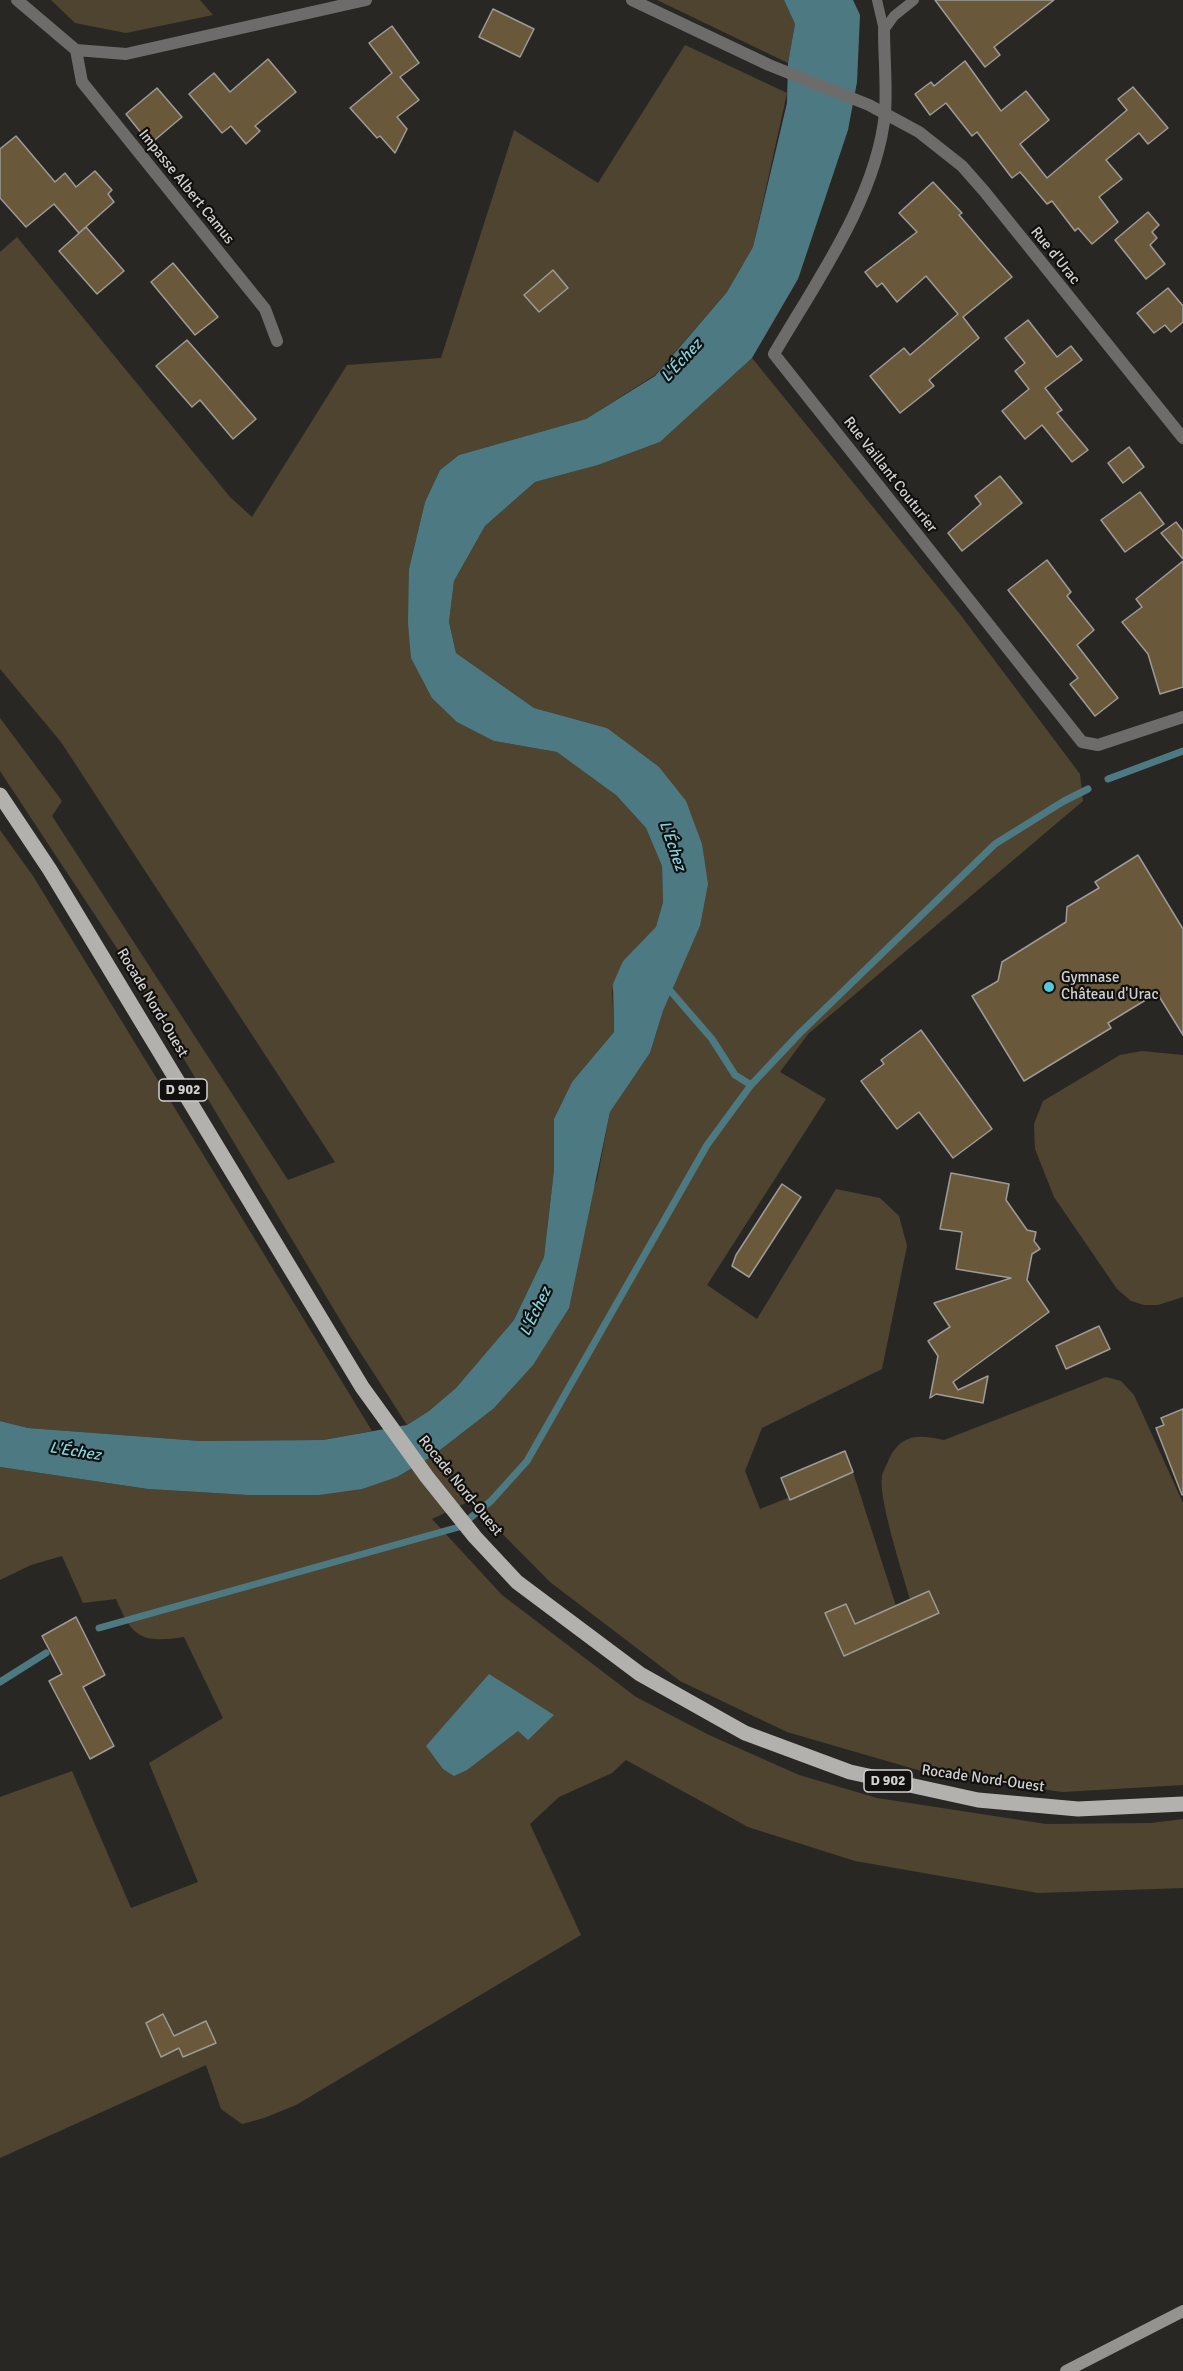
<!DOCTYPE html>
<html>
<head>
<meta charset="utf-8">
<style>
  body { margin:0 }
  canvas { display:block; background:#292724 }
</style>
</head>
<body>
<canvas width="1183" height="2371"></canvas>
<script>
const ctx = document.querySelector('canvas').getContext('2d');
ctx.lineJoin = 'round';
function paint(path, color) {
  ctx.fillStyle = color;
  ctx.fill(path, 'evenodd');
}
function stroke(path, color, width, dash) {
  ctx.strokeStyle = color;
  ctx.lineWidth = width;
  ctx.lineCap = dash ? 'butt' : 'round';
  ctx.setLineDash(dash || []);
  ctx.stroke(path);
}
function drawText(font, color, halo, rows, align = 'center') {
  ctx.font = font + ' Signika,sans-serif';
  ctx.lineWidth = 4.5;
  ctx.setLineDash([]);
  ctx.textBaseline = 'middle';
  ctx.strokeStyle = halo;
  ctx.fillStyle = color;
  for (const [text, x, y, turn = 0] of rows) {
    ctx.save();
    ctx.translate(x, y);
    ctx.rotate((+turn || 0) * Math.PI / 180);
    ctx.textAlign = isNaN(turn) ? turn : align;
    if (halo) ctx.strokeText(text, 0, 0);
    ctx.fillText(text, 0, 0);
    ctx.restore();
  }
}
paint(new Path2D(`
  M 51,0 L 200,0 L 213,15 L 126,33 L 75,23 Z
  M 657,0 L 784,0 L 795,24 L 788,63 Z
  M 685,45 L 787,93 L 753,247 L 727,292 L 655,375 L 586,419 L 459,455 L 440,470 L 425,502 L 409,569 L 494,741 L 557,752 L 584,769 L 616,795 L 646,828 L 662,866 L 663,902 L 656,928 L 623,961 L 612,991 L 614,1032 L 572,1082 L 554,1119 L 554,1170 L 544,1257 L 514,1320 L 456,1388 L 429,1411 L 407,1425 L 351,1338 L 124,959 L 0,771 L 0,718 L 62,801 L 52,816 L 288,1180 L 335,1162 L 61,742 L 0,669 L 0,252 L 17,237 L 230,497 L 252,517 L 347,365 L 441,358 L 514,130 L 598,183 Z
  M 752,358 L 959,613 L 1080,774 L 1083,801 L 808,1034 L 780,1072 L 826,1099 L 707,1285 L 757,1319 L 836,1189 L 880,1198 L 899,1216 L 907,1246 L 882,1369 L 762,1428 L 745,1471 L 760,1509 L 853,1472 L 896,1606 L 855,1624 L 846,1604 L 825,1613 L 845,1656 L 939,1613 L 929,1591 L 910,1599 C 903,1574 878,1498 882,1476 C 883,1471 887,1465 889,1459 C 901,1434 919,1434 944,1440 L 1106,1377 L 1121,1381 L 1134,1395 L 1183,1503 L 1183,1785 L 1063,1792 L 935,1775 L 787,1732 L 680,1681 L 550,1582 L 470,1501 L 432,1519 L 502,1595 L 636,1697 L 709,1735 L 799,1775 L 877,1798 L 1046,1824 L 1151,1823 L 1183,1819 L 1183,1888 L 1038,1893 L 855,1861 L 748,1827 L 626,1760 L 612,1773 L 559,1797 L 530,1824 L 581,1935 L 296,2105 L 264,2118 L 242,2124 L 221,2109 L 206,2065 L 0,2158 L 0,1797 L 72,1771 L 131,1908 L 198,1882 L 149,1763 L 223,1718 L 184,1637 C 142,1643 133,1639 116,1599 L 83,1603 L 62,1556 L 31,1565 L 0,1580 L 0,1467 L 148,1489 L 248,1495 L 319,1495 L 397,1477 L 431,1457 L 493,1409 L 597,1180 L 610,1112 L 650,1053 L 663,1011 L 700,926 L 607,728 L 534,708 L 456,653 L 449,622 L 454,581 L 485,526 L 535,482 L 598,465 L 660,442 Z
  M 0,830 L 33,876 L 372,1431 L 323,1440 L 200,1441 L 28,1428 L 0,1421 Z
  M 1142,1051 L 1183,1055 L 1183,1297 L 1158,1305 L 1144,1305 L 1131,1301 L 1117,1289 L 1054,1197 L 1035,1149 L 1034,1124 L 1043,1101 L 1120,1055 Z`), '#4e4430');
paint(new Path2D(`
  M 784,0 L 853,0 L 860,15 L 857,82 L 848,130 L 798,279 L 752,358 L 660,442 L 598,465 L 535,482 L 485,526 L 454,581 L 449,622 L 456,653 L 534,708 L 607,728 L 659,767 L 686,801 L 702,844 L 708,884 L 700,926 L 663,1011 L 650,1053 L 610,1112 L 569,1308 L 533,1365 L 493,1409 L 431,1457 L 397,1477 L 362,1489 L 319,1495 L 248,1495 L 148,1489 L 0,1467 L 0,1421 L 28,1428 L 200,1441 L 323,1440 L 407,1425 L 429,1411 L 456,1388 L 514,1320 L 544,1257 L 554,1170 L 554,1119 L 572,1082 L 614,1032 L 613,984 L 623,961 L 656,927 L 663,902 L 662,866 L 646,828 L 616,795 L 557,752 L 494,741 L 457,722 L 432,698 L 411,658 L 408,623 L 409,569 L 425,502 L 440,470 L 459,455 L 586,419 L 655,376 L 727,292 L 753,247 L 787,103 L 788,63 L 795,24 Z
  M 489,1674 L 554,1715 L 528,1740 L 518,1731 L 467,1770 L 454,1776 L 443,1769 L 426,1746 Z`), '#4d7a82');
stroke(new Path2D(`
  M 1108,779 L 1183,751
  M 667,987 L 712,1039 L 735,1075 L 751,1085
  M 99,1628 L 459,1527 L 491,1501 L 527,1461 L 707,1145 L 751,1085 L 800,1033 L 995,844 L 1064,801 L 1088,789
  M 0,1682 L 46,1653`), '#4d7a82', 7);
const building = new Path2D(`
  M 935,0 L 1054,0 L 994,47 L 1000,55 L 985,67 Z
  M 493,9 L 534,29 L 520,57 L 479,37 Z
  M 392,26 L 419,63 L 400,77 L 419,100 L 397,117 L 407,129 L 395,153 L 380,136 L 377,138 L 350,108 L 392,73 L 369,43 Z
  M 268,59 L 296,92 L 255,126 L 260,131 L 246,144 L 231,126 L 222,133 L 189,94 L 214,73 L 230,92 Z
  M 965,61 L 1001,111 L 1026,91 L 1049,120 L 1020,144 L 1047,178 L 1127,110 L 1118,99 L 1133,87 L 1168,128 L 1148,144 L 1139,133 L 1106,160 L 1122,179 L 1099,197 L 1118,222 L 1092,244 L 1078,228 L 1075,231 L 1052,201 L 1047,204 L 1020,172 L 1012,178 L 977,132 L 972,136 L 946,103 L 930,115 L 915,94 L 931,82 L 934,86 Z
  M 157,88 L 182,117 L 150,144 L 126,114 Z
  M 16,136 L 55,182 L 65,173 L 76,187 L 95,171 L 112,190 L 108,194 L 114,202 L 79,233 L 54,204 L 26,227 L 0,198 L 0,149 Z
  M 933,182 L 962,213 L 959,215 L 1012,277 L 963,317 L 979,338 L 929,380 L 934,386 L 900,413 L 870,376 L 904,348 L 910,355 L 958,314 L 926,276 L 897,302 L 882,283 L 877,287 L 865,272 L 917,232 L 899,213 Z
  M 1148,212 L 1159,225 L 1152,232 L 1157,238 L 1150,245 L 1165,264 L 1146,279 L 1115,240 Z
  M 86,227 L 124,271 L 97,294 L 59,251 Z
  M 173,263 L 218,317 L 195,335 L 151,282 Z
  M 553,270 L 568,288 L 539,312 L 524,295 Z
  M 1168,288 L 1183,306 L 1183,322 L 1171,332 L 1165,325 L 1154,333 L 1137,313 Z
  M 1028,320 L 1057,357 L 1071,346 L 1082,360 L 1045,388 L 1062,410 L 1057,413 L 1088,450 L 1072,462 L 1042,425 L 1025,439 L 1002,411 L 1029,389 L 1015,371 L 1025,363 L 1005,338 Z
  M 187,340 L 256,419 L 233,439 L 200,400 L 192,407 L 156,366 Z
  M 1129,447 L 1144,467 L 1123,483 L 1108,463 Z
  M 1000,476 L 1022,503 L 962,551 L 948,533 L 981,504 L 975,496 Z
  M 1140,492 L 1164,524 L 1125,552 L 1101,520 Z
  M 1176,522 L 1183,531 L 1183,559 L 1161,533 Z
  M 1047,560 L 1071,592 L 1067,596 L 1094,630 L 1077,645 L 1118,698 L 1095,716 L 1070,684 L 1078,678 L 1008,590 Z
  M 1183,561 L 1183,687 L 1160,694 L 1148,654 L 1122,622 L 1142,607 L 1136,599 Z
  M 1138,855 L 1183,929 L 1183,1035 L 1157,993 L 1108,1023 L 1111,1028 L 1024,1081 L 972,996 L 998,981 L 1002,962 L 1066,922 L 1067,907 L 1099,888 L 1095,882 Z
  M 921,1030 L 992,1129 L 953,1158 L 919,1112 L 897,1129 L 861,1081 L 884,1064 L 881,1060 Z
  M 951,1173 L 1009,1184 L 1006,1200 L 1027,1230 L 1036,1232 L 1034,1241 L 1040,1249 L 1032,1254 L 1027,1280 L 1049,1312 L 953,1382 L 958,1390 L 988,1376 L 983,1403 L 936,1394 L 930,1398 L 938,1356 L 928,1341 L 950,1327 L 934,1303 L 1011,1278 L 956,1269 L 962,1232 L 940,1229 Z
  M 782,1184 L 801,1197 L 749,1277 L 732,1266 L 736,1255 Z
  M 1099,1326 L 1110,1349 L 1066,1369 L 1056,1346 Z
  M 1183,1409 L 1183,1494 L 1182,1495 L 1156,1428 L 1164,1425 L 1161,1418 Z
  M 845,1451 L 853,1472 L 790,1500 L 781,1478 Z
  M 929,1591 L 939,1613 L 844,1656 L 825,1613 L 846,1604 L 855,1624 Z
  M 76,1617 L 105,1675 L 83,1687 L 114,1746 L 90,1759 L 49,1681 L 62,1674 L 42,1636 Z
  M 163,2014 L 174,2036 L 206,2021 L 216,2043 L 183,2057 L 179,2048 L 161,2057 L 146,2023 Z`);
paint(building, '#69593a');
stroke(building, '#9d9b97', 1.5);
stroke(new Path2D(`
  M 877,0 L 884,30
  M 884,30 L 894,16 L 914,0`), '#6d6c6a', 10);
stroke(new Path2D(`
  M 17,0 L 76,50 L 126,54 L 366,0
  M 632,0 L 769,65 L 869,105 L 919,132 L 962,166 L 984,191 L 1183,438
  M 884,30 C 884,57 887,86 885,113 C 877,197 816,282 774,354 L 1082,742 L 1098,745 L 1183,717
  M 76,50 L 82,82 L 265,309 L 277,341`), '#6d6c6a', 12);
stroke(new Path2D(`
  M 1066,2371 L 1183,2311`), '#959390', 12);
stroke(new Path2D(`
  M 0,795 L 50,870 L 362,1387 L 427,1477 L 475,1537 L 517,1582 L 640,1674 L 745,1733 L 850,1772 L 978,1800 L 1078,1809 L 1183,1804`), '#b3b1ad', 15);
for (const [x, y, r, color] of [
  [1049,987,6,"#53cadc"]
]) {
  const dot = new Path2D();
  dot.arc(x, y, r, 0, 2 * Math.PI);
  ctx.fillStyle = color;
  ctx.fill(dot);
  stroke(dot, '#11100f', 2);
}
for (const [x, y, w] of [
  [183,1090,48],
  [888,1781,48]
]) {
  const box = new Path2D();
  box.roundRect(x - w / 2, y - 11, w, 22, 4.5);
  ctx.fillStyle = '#11100f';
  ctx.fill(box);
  stroke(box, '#d2d1cf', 1.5);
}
drawText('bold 14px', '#d2d1cf', null, [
  ["D 902",183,1090],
  ["D 902",888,1781]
]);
drawText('15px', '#d2d1cf', '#11100f', [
  ["Impasse Albert Camus",186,187,51],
  ["Rue d'Urac",1055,256,51],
  ["Rue Vaillant Couturier",890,475,52],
  ["Rocade Nord-Ouest",152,1003,59],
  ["Rocade Nord-Ouest",460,1486,51],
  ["Rocade Nord-Ouest",983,1779,8]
]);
drawText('15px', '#d2d1cf', '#11100f', [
  ["Gymnase",1061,978],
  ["Château d'Urac",1061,995]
], 'left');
drawText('italic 16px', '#83d4e1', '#11100f', [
  ["L'Échez",682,361,-47],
  ["L'Échez",672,846,71],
  ["L'Échez",536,1312,-64],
  ["L'Échez",75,1452,9]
]);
</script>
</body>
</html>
